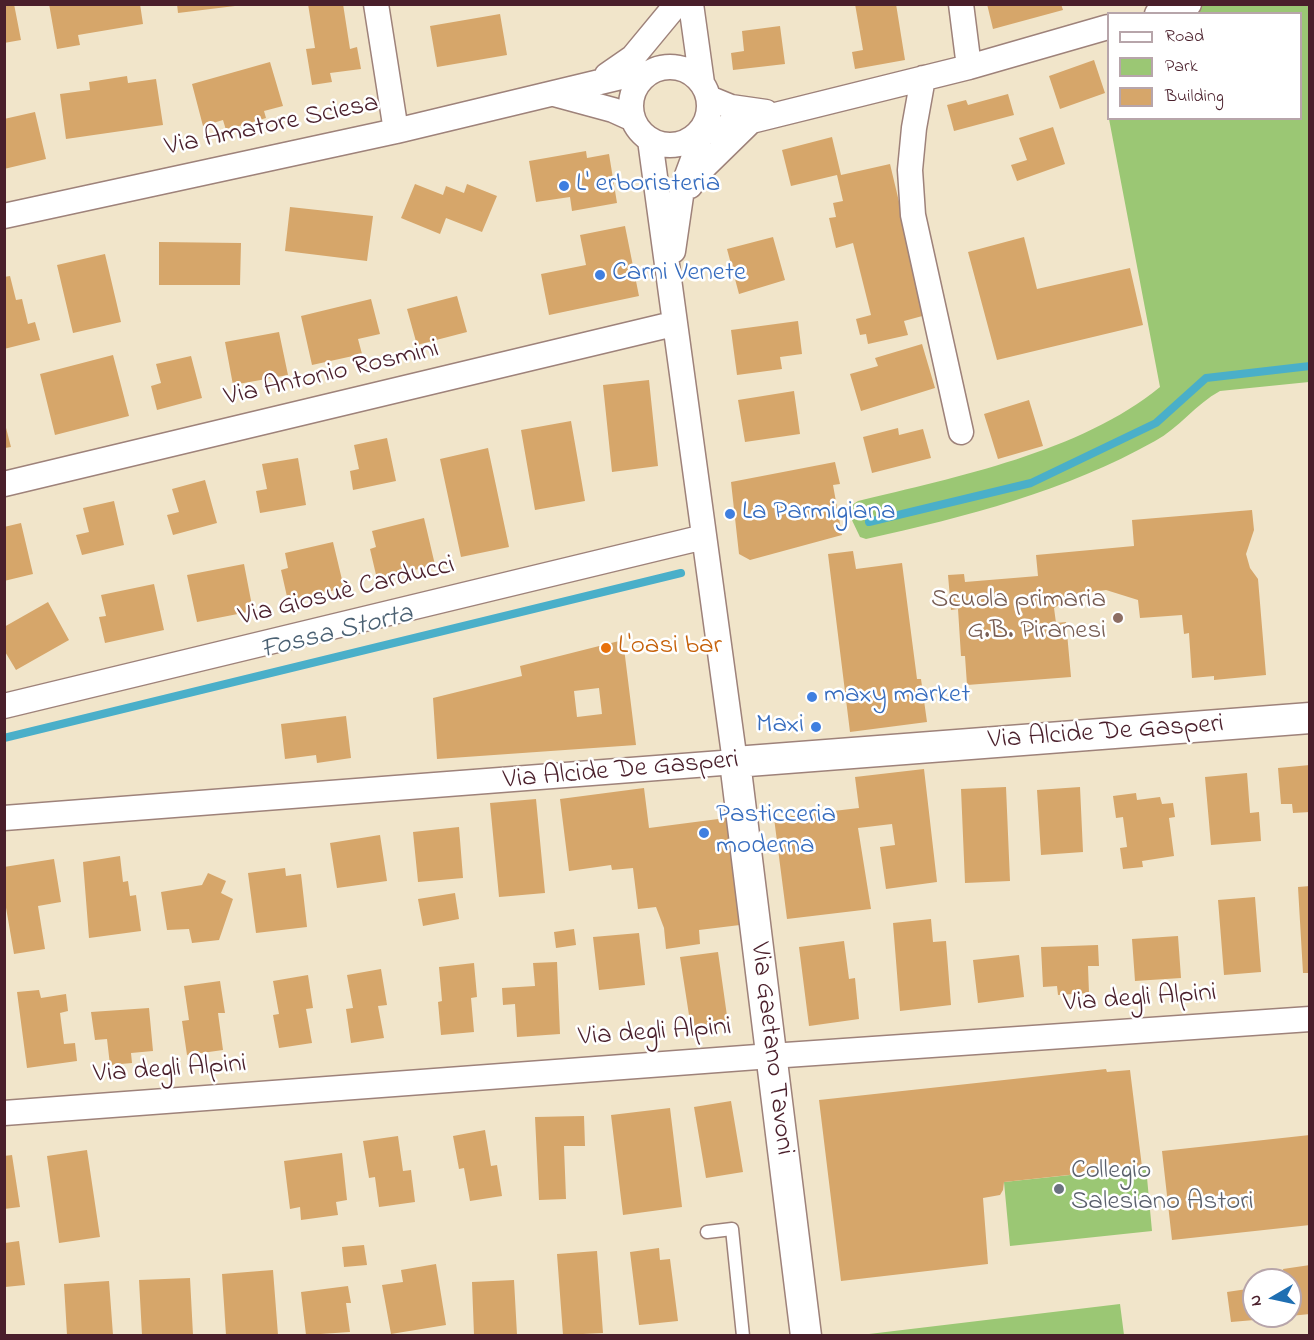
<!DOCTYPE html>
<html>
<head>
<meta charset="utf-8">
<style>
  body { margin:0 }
  #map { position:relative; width:1314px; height:1340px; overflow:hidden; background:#f1e5ca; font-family:"Indie Flower",sans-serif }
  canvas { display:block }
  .frame { position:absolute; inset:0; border:6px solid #4a1f2b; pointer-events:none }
  .legend { position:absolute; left:1107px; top:12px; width:195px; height:108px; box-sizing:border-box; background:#fff; border:2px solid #b7a5aa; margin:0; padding:8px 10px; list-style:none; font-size:18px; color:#4a1f2b }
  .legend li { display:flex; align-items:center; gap:12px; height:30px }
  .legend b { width:30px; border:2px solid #b7a5aa }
  .north { position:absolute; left:1242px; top:1268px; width:60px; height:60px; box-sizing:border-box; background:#fff; border:2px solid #b7a5aa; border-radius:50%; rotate:261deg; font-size:16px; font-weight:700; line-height:24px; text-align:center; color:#4a1f2b }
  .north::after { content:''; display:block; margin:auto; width:21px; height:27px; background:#1f6fb2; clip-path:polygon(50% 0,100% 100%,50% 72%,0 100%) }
</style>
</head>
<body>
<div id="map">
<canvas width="1314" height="1340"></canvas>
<div class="frame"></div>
<ul class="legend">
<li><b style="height:8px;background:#fff"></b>Road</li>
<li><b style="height:16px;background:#9bc774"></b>Park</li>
<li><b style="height:16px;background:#d6a66a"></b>Building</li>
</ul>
<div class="north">N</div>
</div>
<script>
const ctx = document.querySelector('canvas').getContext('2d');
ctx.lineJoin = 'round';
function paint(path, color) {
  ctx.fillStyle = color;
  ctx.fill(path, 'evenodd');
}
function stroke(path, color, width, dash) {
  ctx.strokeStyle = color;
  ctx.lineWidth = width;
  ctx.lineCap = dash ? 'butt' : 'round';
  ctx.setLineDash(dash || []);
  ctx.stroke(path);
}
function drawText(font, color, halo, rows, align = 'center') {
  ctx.font = font + ' "Indie Flower",sans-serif';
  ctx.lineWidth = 5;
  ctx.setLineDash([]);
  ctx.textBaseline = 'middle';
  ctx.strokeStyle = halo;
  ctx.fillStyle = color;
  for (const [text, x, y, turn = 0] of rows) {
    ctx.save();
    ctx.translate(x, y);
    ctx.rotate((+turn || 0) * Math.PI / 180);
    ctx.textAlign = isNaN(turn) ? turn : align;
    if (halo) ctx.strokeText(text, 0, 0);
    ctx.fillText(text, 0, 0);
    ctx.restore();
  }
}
paint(new Path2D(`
  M 1204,5 L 1309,5 L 1309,382 L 1220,391 C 1196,404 1179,428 1155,441 C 1066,491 966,517 866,539 L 860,537 L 849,514 L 852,505 L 858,501 C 956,477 1081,452 1160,387 L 1109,119 L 1300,118 L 1300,14 L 1183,13 Z
  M 1146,1167 L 1152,1231 L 1010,1246 L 1004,1182 Z
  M 1120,1304 L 1124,1335 L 869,1335 L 869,1334 Z`), '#9bc774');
stroke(new Path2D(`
  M 869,522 L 1031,483 L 1156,423 L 1206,378 L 1310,366
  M 4,738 L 681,573`), '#4aafc9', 8);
paint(new Path2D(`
  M 4,4 L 14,4 L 21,40 L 4,43 Z
  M 49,4 L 140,4 L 143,24 L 78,35 L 80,45 L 57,49 Z
  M 177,4 L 235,4 L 235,6 L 178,13 Z
  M 308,4 L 343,4 L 350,49 L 357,47 L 361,69 L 330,73 L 332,82 L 312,85 L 306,49 L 315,48 Z
  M 855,4 L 896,4 L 905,60 L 855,69 L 852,52 L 863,50 Z
  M 987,4 L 1061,4 L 1063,10 L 993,29 Z
  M 500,14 L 507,55 L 437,67 L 430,26 Z
  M 780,26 L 785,64 L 733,70 L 731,53 L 744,51 L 742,31 Z
  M 1094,60 L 1105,93 L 1060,109 L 1049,76 Z
  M 270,62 L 283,106 L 264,111 L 266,118 L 226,130 L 223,120 L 203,126 L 192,84 Z
  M 127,76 L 128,83 L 156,79 L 163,125 L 66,139 L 60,94 L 90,90 L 89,82 Z
  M 1008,94 L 1014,115 L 954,131 L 947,105 L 966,100 L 968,105 Z
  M 35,112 L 46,159 L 4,169 L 4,119 Z
  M 1053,127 L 1065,164 L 1017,181 L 1011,165 L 1027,160 L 1019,138 Z
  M 832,137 L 841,175 L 890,164 L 926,315 L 904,321 L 908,335 L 868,344 L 866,334 L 860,335 L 856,319 L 871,315 L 853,243 L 836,248 L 829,218 L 836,217 L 833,203 L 843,201 L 837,175 L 791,186 L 782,150 Z
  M 586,151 L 587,158 L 609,154 L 617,203 L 572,211 L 570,197 L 536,202 L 529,161 Z
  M 415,184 L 443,195 L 446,186 L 464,193 L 467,184 L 497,196 L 482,232 L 446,218 L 440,234 L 401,218 Z
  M 290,207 L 373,216 L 367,261 L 285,251 Z
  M 625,226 L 639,296 L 549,315 L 541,274 L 586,265 L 580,235 Z
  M 773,237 L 785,280 L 739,294 L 727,249 Z
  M 1024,237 L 1037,289 L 1130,268 L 1143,325 L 997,360 L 968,252 Z
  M 159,242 L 241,243 L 240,285 L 159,285 Z
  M 105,254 L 121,322 L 73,333 L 57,265 Z
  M 10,276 L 16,300 L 22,299 L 28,324 L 35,322 L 40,340 L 4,349 L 4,277 Z
  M 457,296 L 467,332 L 417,345 L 407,309 Z
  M 371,299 L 380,334 L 358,339 L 362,354 L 312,365 L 301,316 Z
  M 798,321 L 802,354 L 780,357 L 782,369 L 737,375 L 731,330 Z
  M 279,332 L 288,375 L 233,385 L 225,342 Z
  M 922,344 L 935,388 L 861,411 L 850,374 L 878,366 L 875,358 Z
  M 113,355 L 129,416 L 55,435 L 40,374 Z
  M 191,356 L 202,398 L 157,410 L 151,386 L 161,383 L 156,364 Z
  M 649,380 L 658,466 L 612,472 L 603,385 Z
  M 794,391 L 800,434 L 745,442 L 738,400 Z
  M 1029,400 L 1043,446 L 998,459 L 984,414 Z
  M 571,421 L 585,501 L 535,510 L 521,430 Z
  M 5,424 L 11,447 L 5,448 Z
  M 898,428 L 899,435 L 923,429 L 931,458 L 872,473 L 863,437 Z
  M 387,438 L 396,481 L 353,490 L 350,471 L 359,469 L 354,445 Z
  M 488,448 L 509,547 L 461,557 L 440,459 Z
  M 298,458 L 306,505 L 260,513 L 256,491 L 267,489 L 262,464 Z
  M 835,462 L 840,484 L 833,485 L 842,535 L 750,560 L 739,554 L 731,482 Z
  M 205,480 L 217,523 L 173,535 L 167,515 L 179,512 L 172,489 Z
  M 114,501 L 124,545 L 82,555 L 76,535 L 89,532 L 83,508 Z
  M 1252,510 L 1254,530 L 1246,554 L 1250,568 L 1258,579 L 1266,675 L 1214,680 L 1214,676 L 1192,678 L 1189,633 L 1184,634 L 1182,615 L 1140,618 L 1138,600 L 1106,590 L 1076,594 L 1054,608 L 1056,623 L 1066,622 L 1071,677 L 967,685 L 965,656 L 961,656 L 958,609 L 951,610 L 948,575 L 964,574 L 965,582 L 1038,576 L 1036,555 L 1134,546 L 1132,520 Z
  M 424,518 L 435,565 L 377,579 L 370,549 L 376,547 L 372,531 Z
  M 21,523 L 33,574 L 4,581 L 4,527 Z
  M 333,542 L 344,588 L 288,601 L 281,570 L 288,568 L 285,553 Z
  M 853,551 L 856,569 L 902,563 L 917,679 L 921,679 L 927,722 L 850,732 L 828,554 Z
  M 244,564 L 253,611 L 197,622 L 187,575 Z
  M 154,584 L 164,630 L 105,643 L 99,617 L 106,616 L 101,595 Z
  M 48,602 L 69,640 L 16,670 L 4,650 L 4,627 Z
  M 623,640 L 636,745 L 437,759 L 433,698 L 522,676 L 520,666 ZM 599,688 L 602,714 L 577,717 L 574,691 Z
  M 346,716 L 351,758 L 317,763 L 316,755 L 285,759 L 281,724 Z
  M 1310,765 L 1310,812 L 1293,813 L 1292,804 L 1281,804 L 1278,768 Z
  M 924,769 L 937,882 L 886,889 L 880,847 L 895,845 L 892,824 L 858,828 L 871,909 L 787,919 L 774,818 L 859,808 L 855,777 Z
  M 1247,773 L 1250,813 L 1259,812 L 1261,841 L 1211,845 L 1205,777 Z
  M 1006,787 L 1010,881 L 965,883 L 961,789 Z
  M 1080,787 L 1083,852 L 1041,855 L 1037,790 Z
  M 644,788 L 649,828 L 726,818 L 740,925 L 699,930 L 700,944 L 666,949 L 664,928 L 656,907 L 638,909 L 633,868 L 612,870 L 611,865 L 569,871 L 560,799 Z
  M 1136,793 L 1137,800 L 1160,797 L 1162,804 L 1173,803 L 1175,817 L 1169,818 L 1174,856 L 1142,861 L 1143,867 L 1123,869 L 1120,848 L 1127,847 L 1123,817 L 1116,818 L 1113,796 Z
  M 536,799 L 545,893 L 499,897 L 490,803 Z
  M 459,827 L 463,878 L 418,882 L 413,832 Z
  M 380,835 L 387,881 L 337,888 L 330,843 Z
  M 120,856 L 123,882 L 128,881 L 130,896 L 136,895 L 141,931 L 89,938 L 83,862 Z
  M 54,859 L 61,902 L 38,906 L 45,949 L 14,954 L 4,896 L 4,867 Z
  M 285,868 L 286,876 L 301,874 L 307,927 L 256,933 L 248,873 Z
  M 208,873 L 226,881 L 221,893 L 233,899 L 219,940 L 192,943 L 189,929 L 167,930 L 161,892 L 202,885 Z
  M 1310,886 L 1310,973 L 1303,973 L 1298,887 Z
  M 455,893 L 459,919 L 423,926 L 418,899 Z
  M 1255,897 L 1261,972 L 1224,975 L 1218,900 Z
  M 931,919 L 933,942 L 946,941 L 951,1005 L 900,1011 L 893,923 Z
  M 574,929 L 576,945 L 556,948 L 554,932 Z
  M 639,933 L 645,985 L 599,990 L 593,937 Z
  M 1178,936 L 1181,978 L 1135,981 L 1132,939 Z
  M 844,941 L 849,979 L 855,978 L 859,1019 L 809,1026 L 799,947 Z
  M 1098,945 L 1099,966 L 1088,966 L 1089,993 L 1058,995 L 1057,986 L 1043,987 L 1041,947 Z
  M 718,952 L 728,1023 L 691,1028 L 680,957 Z
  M 1019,955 L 1024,997 L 978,1003 L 973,960 Z
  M 557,962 L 560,1034 L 517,1037 L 515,1004 L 503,1005 L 502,988 L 535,986 L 533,963 Z
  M 474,963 L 477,997 L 471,998 L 474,1032 L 441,1035 L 438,1002 L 442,1001 L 439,967 Z
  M 381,969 L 387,1005 L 378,1006 L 384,1038 L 351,1043 L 346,1009 L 353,1008 L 347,975 Z
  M 308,975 L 313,1008 L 306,1009 L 312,1043 L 279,1048 L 273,1015 L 279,1014 L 273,981 Z
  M 220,981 L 225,1013 L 218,1013 L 223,1050 L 187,1055 L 182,1021 L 189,1020 L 184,986 Z
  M 39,990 L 41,998 L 66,994 L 68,1011 L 60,1013 L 64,1044 L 75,1043 L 77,1061 L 27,1068 L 17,992 Z
  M 149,1008 L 153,1051 L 131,1053 L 132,1063 L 110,1065 L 107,1039 L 95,1040 L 91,1012 Z
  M 1106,1069 L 1107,1072 L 1130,1070 L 1142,1167 L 1004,1182 L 1003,1190 L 1000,1195 L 983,1198 L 988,1264 L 841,1281 L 819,1100 Z
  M 731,1101 L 743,1172 L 706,1178 L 694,1107 Z
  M 670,1108 L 682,1207 L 623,1215 L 611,1115 Z
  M 584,1116 L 585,1146 L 564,1146 L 566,1199 L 539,1200 L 535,1117 Z
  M 485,1130 L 491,1166 L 497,1165 L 502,1196 L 470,1201 L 464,1168 L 459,1169 L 453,1136 Z
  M 1310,1135 L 1310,1225 L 1172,1240 L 1162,1151 Z
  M 398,1136 L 403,1171 L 411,1170 L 415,1202 L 379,1207 L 375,1177 L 369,1178 L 363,1141 Z
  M 87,1150 L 100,1237 L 59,1243 L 47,1156 Z
  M 342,1153 L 347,1200 L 336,1202 L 338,1215 L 301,1220 L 300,1207 L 290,1209 L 284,1161 Z
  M 12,1155 L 20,1207 L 4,1209 L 4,1156 Z
  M 19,1241 L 25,1285 L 5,1287 L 5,1243 Z
  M 364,1245 L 367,1265 L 344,1267 L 342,1247 Z
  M 659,1248 L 660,1260 L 670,1259 L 678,1321 L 639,1325 L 630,1252 Z
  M 597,1251 L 603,1333 L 563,1335 L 557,1254 Z
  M 436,1264 L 446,1325 L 391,1334 L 382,1285 L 403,1282 L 401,1270 Z
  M 1310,1265 L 1310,1314 L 1290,1316 L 1290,1280 L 1285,1280 L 1283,1269 Z
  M 273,1270 L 278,1335 L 226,1335 L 222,1274 Z
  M 190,1278 L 193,1335 L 142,1335 L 139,1280 Z
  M 514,1280 L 517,1335 L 474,1335 L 472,1282 Z
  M 109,1281 L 113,1335 L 67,1335 L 64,1284 Z
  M 348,1286 L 351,1303 L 346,1303 L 350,1332 L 306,1335 L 301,1292 Z
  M 1254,1288 L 1254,1316 L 1278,1318 L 1231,1322 L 1227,1292 Z`), '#d6a66a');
const service = new Path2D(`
  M 707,1232 L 732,1229 L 743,1336`);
const minor = new Path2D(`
  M 376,4 L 396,131
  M 691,4 L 702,83
  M 961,4 L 969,67
  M 1157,14 L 1189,4
  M631 106a39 39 0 1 1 78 0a39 39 0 1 1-78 0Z
  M 607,75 L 633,57 L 676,5
  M 923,78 L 914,128 L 910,170 L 913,215 L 961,432
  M 554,94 L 613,110 L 633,119
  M 709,98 L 731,107 L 766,112
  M 690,186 L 704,167 L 750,122
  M 4,216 L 396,131 L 629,75 L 644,76
  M 673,251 L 682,189 L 698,146 L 699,134 L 969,67 L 1108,27
  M 4,484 L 673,324
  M 4,706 L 704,537
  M 4,818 L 735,762 L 650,140
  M 4,1113 L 771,1056 L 1310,1019`);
const tertiary = new Path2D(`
  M 806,1336 L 735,762 L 1310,718`);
stroke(service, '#9e827a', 15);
stroke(minor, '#9e827a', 27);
stroke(tertiary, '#9e827a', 33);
stroke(service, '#fff', 12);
stroke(minor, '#fff', 24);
stroke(tertiary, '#fff', 30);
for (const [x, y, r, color] of [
  [564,186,6,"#3f7fe0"],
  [600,275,6,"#3f7fe0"],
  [730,514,6,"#3f7fe0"],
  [1118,618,6,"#8d6e63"],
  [606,648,6,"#e8710a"],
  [812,697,6,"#3f7fe0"],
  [816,727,6,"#3f7fe0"],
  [704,833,6,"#3f7fe0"],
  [1059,1189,6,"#6b7280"]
]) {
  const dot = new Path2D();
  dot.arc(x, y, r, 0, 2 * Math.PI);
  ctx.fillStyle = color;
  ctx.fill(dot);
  stroke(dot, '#fff', 2);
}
drawText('27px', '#4a1f2b', '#fff', [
  ["Via Amatore Sciesa",272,127,-12],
  ["Via Antonio Rosmini",332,375,-13],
  ["Via Giosuè Carducci",347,593,-14],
  ["Via Alcide De Gasperi",1106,734,-4],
  ["Via Alcide De Gasperi",621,772,-5],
  ["Via degli Alpini",1140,1000,-4],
  ["Via degli Alpini",655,1034,-4],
  ["Via Gaetano Tavoni",770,1049,83],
  ["Via degli Alpini",170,1071,-4]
]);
drawText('27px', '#366cbe', '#fff', [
  ["L' erboristeria",576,186],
  ["Carni Venete",612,275],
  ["La Parmigiana",742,514],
  ["maxy market",824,697],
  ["Maxi",804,727,"right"],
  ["Pasticceria",716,817],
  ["moderna",716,848]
], 'left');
drawText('27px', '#785e54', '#fff', [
  ["Scuola primaria",1106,602],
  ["G.B. Piranesi",1106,633]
], 'right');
drawText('27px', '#c56008', '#fff', [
  ["L'oasi bar",618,648]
], 'left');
drawText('27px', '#5b616d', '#fff', [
  ["Collegio",1071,1173],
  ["Salesiano Astori",1071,1204]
], 'left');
drawText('italic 28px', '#4a6072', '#fff', [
  ["Fossa Storta",337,634,-14]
]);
</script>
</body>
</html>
